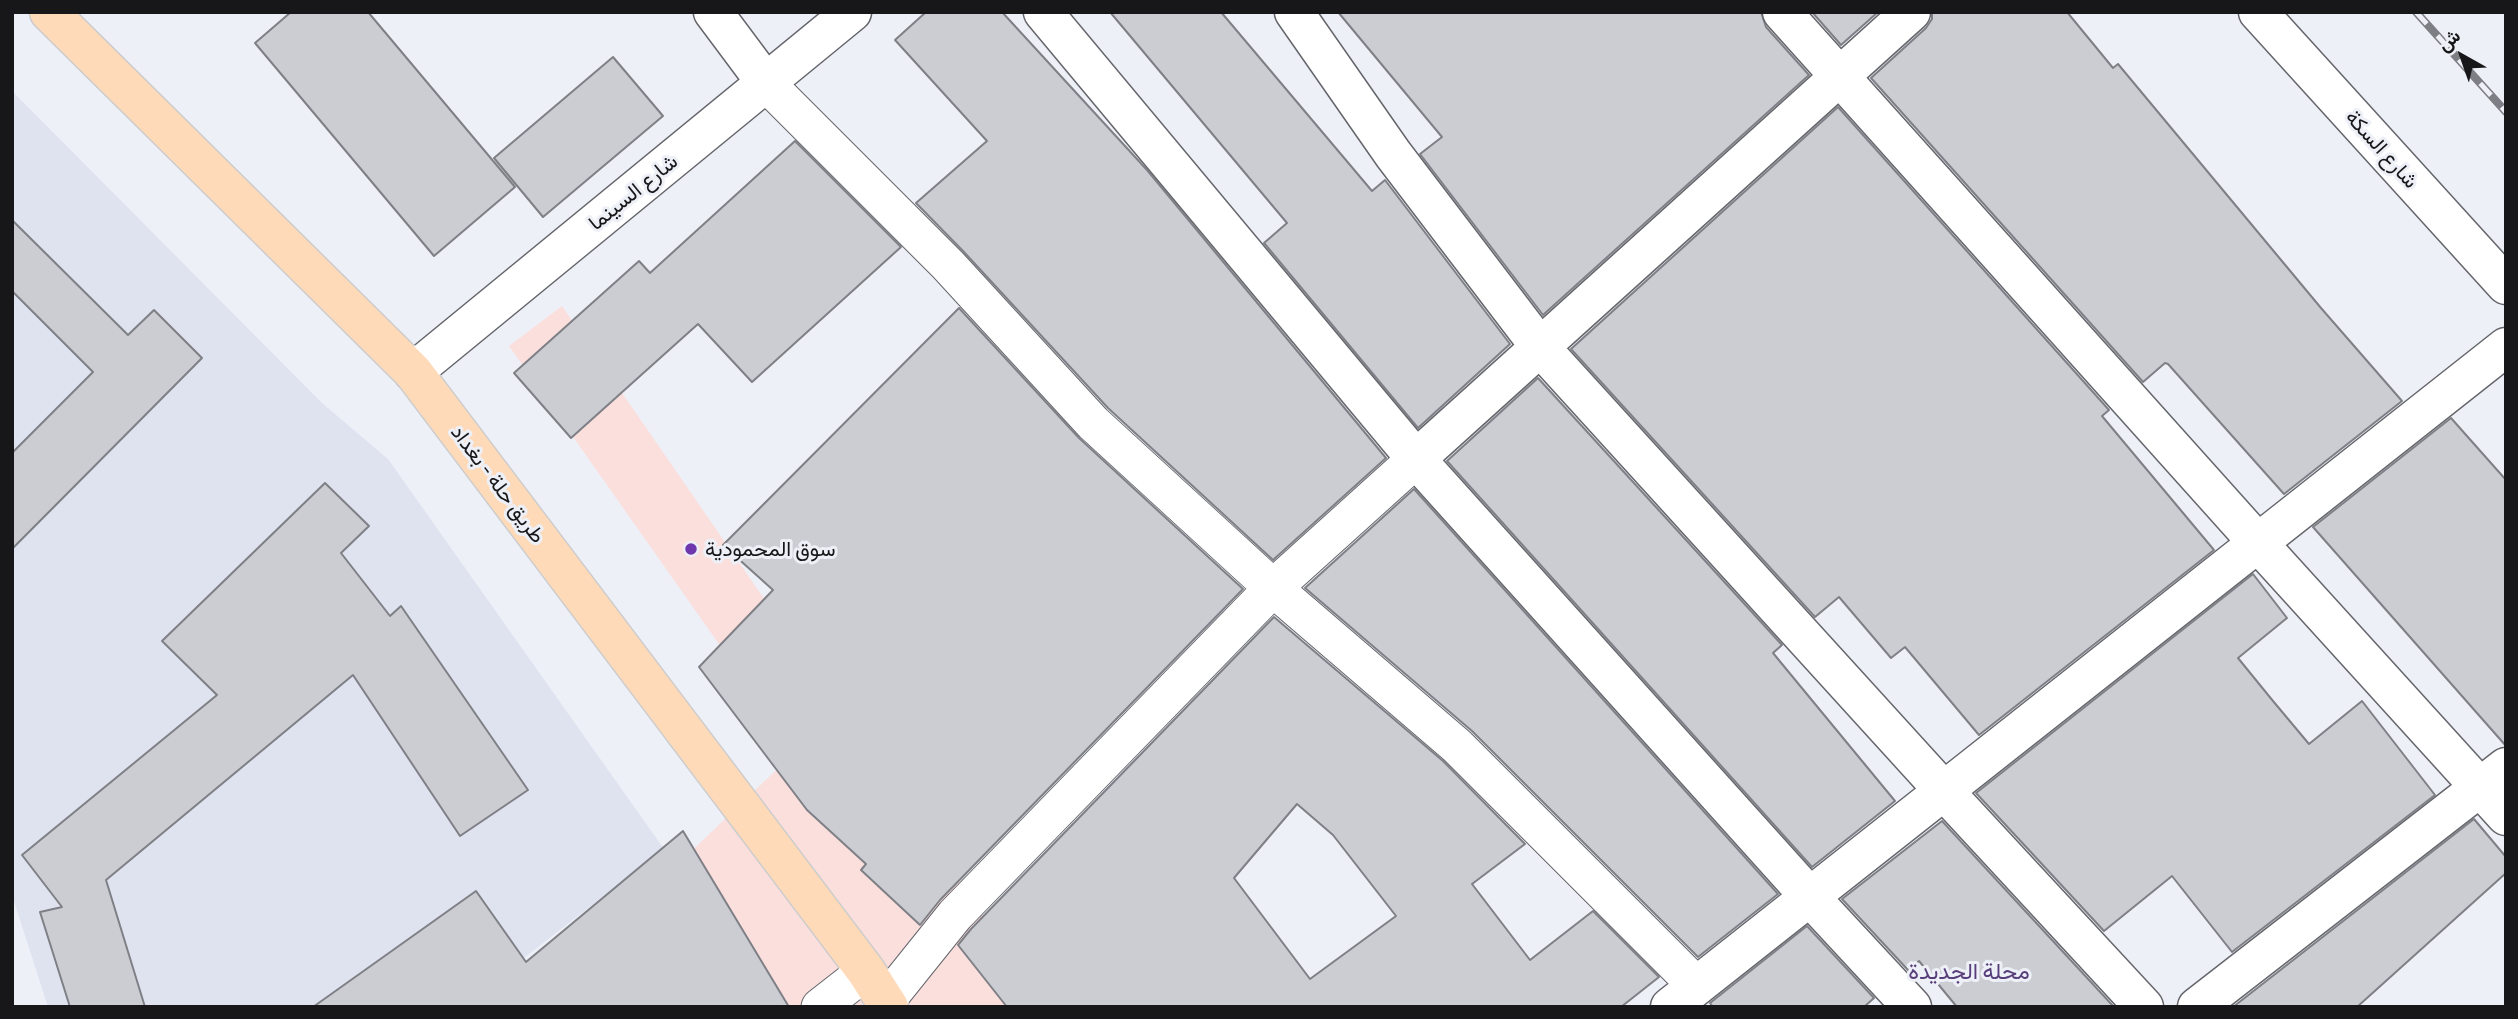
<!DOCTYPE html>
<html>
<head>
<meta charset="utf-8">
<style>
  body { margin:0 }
  #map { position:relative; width:2518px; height:1019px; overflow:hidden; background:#eef0f7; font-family:Commissioner,Vazirmatn,sans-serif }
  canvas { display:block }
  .frame { position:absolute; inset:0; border:14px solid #17171a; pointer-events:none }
  .north { position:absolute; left:2427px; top:21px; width:70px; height:70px; -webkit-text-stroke:5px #eef0f7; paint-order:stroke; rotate:320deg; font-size:19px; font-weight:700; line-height:28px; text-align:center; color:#17171a }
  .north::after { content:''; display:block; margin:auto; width:24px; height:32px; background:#17171a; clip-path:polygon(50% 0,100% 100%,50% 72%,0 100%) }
</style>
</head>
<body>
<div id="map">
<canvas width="2518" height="1019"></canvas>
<div class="frame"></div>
<div class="north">ش</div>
</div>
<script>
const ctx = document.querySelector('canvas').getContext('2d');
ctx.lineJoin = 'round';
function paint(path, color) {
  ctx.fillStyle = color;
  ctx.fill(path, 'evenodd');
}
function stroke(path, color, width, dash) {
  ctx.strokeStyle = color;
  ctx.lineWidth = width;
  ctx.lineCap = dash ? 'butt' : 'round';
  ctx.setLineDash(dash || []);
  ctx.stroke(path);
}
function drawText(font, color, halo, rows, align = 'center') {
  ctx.font = font + ' Commissioner,Vazirmatn,sans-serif';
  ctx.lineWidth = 6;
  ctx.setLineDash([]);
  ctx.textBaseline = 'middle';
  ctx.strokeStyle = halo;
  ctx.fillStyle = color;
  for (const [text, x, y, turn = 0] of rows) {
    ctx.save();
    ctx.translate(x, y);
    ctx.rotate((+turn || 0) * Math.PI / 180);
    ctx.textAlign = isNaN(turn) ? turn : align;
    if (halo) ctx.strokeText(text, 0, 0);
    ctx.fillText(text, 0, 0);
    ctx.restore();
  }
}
paint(new Path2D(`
  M 562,306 L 1046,1007 L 775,1007 L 679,863 L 795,752 L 509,346 Z`), '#fadfdd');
paint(new Path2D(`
  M 12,91 L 322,403 L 388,459 L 664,849 L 461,1007 L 48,1007 L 12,895 Z`), '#dfe3f0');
const building = new Path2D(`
  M 291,12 L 368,12 L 515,187 L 434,256 L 255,43 Z
  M 926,12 L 1002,12 L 1147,170 L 1386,458 L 1273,560 L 1108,408 L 963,251 L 916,203 L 987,141 L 895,40 Z
  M 1110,12 L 1221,12 L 1372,191 L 1385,180 L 1510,344 L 1418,428 L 1264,243 L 1287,223 Z
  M 1338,12 L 1761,12 L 1766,27 L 1809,75 L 1543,315 L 1420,154 L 1442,137 Z
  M 1812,12 L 1878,12 L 1841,45 Z
  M 1932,12 L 2067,12 L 2113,68 L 2118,64 L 2321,308 L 2402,401 L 2284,494 L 2168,364 L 2165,363 L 2143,382 L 1871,78 L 1926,28 L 1932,19 Z
  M 613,57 L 663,116 L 543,217 L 494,158 Z
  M 1838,107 L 2109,410 L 2102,416 L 2214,550 L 1979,735 L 1905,647 L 1891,658 L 1839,597 L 1815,617 L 1571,349 Z
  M 795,141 L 901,247 L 752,382 L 698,324 L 571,438 L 514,373 L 639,261 L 650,273 Z
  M 12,220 L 128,335 L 154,310 L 202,358 L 12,549 L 12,453 L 93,372 L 12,291 Z
  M 959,308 L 1079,438 L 1243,589 L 940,900 L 920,925 L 861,870 L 866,864 L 807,810 L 699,667 L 773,590 L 723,545 Z
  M 1538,378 L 1782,645 L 1773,653 L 1895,801 L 1812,867 L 1447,461 Z
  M 2451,418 L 2506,480 L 2506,746 L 2313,527 Z
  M 325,483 L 369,526 L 341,553 L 390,616 L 401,606 L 528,790 L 460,836 L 353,675 L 106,880 L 145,1007 L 70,1007 L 40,912 L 62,907 L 22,855 L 217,695 L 162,641 Z
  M 1414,489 L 1778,894 L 1698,957 L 1472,731 L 1305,588 Z
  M 2253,574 L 2287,618 L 2238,658 L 2273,701 L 2309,744 L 2362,701 L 2435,795 L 2232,952 L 2172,876 L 2104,931 L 1976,793 Z
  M 1274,617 L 1443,761 L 1525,844 L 1472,884 L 1530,960 L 1593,911 L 1659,977 L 1621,1007 L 1007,1007 L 958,945 L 971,929 ZM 1297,804 L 1333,835 L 1396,916 L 1310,979 L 1234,878 Z
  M 2474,819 L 2506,857 L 2506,873 L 2357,1007 L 2233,1007 Z
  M 1942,821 L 2114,1007 L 1957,1007 L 1919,961 L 1908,970 L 1842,899 Z
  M 683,831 L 789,1007 L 313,1007 L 476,891 L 526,962 Z
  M 1807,926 L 1874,998 L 1864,1007 L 1713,1007 L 1710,1003 Z`);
paint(building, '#cbcdd3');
stroke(building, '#7f8086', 2);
const pedestrian = new Path2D(`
  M 766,83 L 948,265 L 1093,423 L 1273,588 L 955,915 L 886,1001
  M 1416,459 L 1273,588 L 1457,746 L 1697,986
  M 820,1007 L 866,971`);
const minor = new Path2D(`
  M 713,12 L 766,83
  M 1043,12 L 1416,459 L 1810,897 L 1912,1007
  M 1294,12 L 1393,154 L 1540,347 L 1944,791 L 2144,1007
  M 1782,12 L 2258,543 L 2506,816
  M 413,372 L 852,12
  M 1416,459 L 1911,12
  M 1670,1007 L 2506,347
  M 2197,1007 L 2506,767`);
const tertiary = new Path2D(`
  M 2258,12 L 2506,285`);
const primary = new Path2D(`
  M 49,12 L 413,372 L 866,971 L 889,1007`);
stroke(pedestrian, '#65666c', 39);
stroke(minor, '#65666c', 41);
stroke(tertiary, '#65666c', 41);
stroke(primary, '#cccccd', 41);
stroke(pedestrian, '#fff', 37);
stroke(minor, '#fff', 38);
stroke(tertiary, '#fff', 38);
stroke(primary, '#fedab9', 38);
const rail = new Path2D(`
  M 2416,12 L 2506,112`);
stroke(rail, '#7e7f84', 8);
stroke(rail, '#eef0f7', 5, [16]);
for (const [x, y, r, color] of [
  [691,549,7,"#6f37ae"]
]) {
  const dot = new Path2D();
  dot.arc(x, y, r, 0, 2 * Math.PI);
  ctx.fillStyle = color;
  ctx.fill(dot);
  stroke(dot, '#eef0f7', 2.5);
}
drawText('21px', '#17171a', '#eef0f7', [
  ["شارع السكة",2382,149,48],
  ["شارع السينما",633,192,-39],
  ["طريق حلة - بغداد",498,484,53]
]);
drawText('21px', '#17171a', '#eef0f7', [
  ["سوق المحمودية",705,549]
], 'left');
drawText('23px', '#583f7b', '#eef0f7', [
  ["محلة الجديدة",1969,971]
]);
</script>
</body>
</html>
